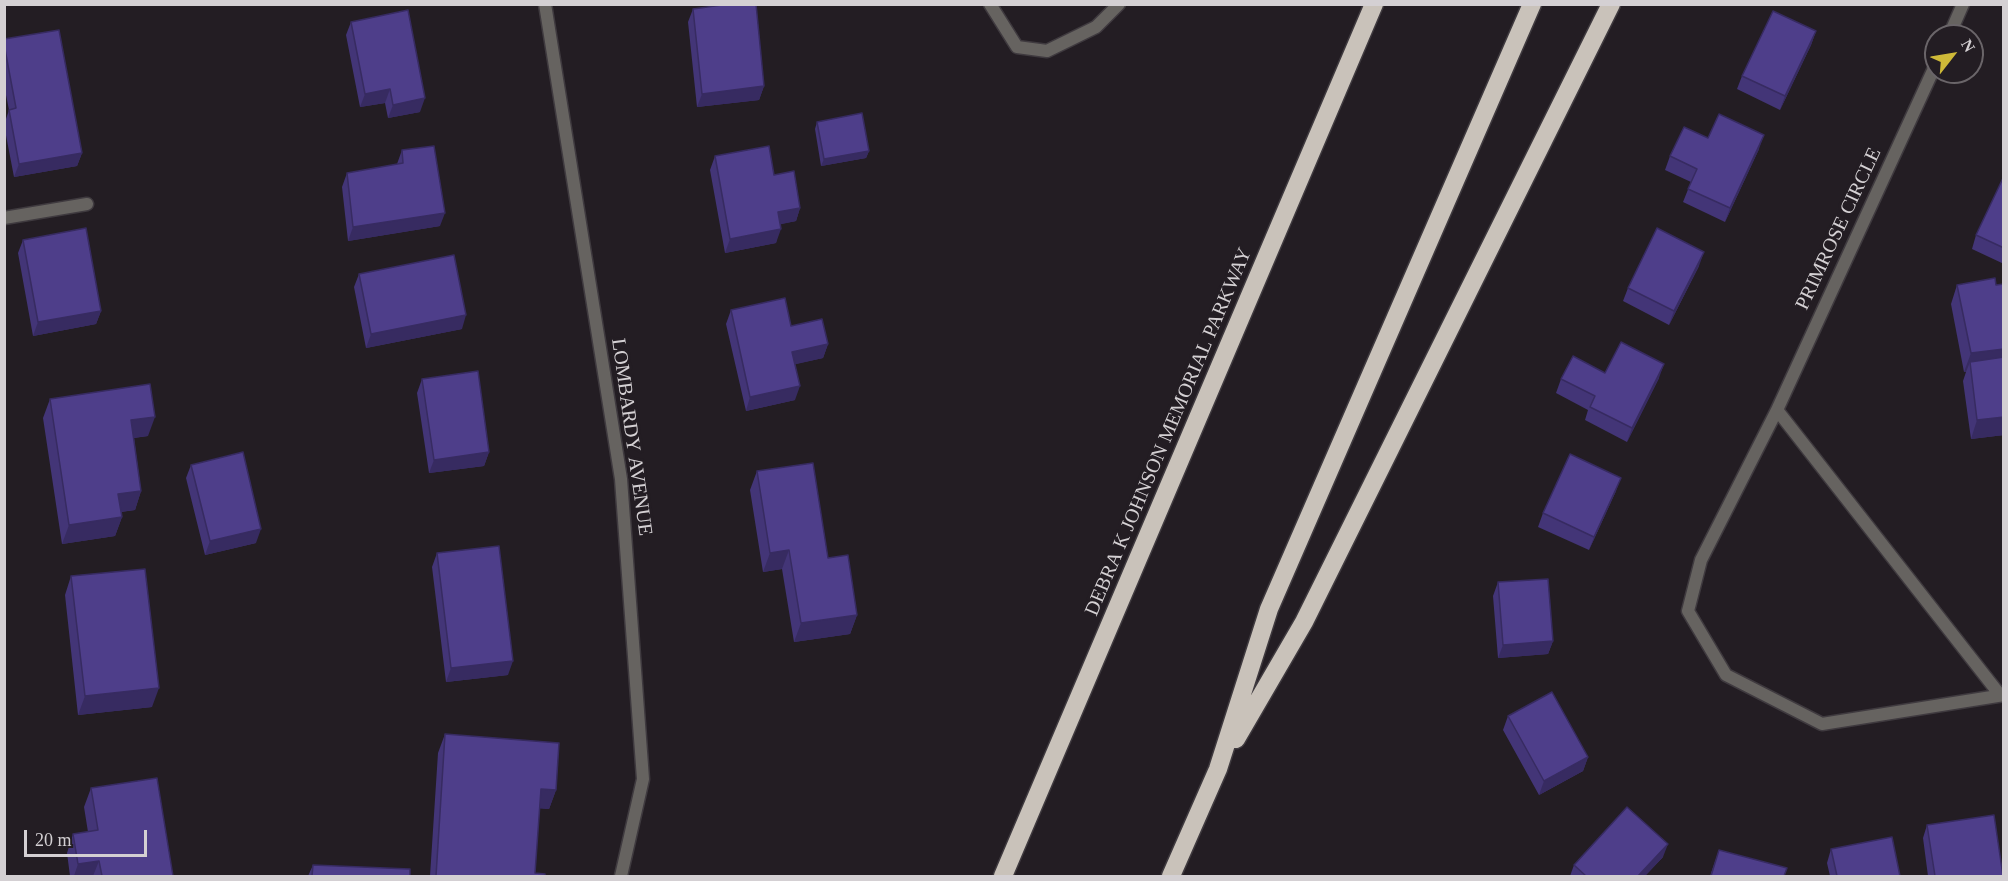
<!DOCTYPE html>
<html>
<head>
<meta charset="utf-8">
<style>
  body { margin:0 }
  #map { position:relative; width:2008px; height:881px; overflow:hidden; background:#231d23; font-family:Georgia,serif }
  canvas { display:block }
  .frame { position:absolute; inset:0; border:6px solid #d4d0d3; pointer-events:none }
  .north { position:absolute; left:1924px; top:24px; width:60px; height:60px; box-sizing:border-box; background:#231d23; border:2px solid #6a6569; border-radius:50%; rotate:59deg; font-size:16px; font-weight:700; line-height:24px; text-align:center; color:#d4d0d3 }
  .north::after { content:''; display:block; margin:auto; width:21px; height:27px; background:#ceb938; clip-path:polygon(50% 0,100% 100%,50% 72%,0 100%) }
  .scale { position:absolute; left:24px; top:830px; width:123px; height:27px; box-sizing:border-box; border:3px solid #d4d0d3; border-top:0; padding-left:8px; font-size:18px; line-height:21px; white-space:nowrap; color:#d4d0d3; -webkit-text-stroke:4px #231d23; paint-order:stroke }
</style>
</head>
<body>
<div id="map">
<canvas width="2008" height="881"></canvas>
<div class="frame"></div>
<div class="north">N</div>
<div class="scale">20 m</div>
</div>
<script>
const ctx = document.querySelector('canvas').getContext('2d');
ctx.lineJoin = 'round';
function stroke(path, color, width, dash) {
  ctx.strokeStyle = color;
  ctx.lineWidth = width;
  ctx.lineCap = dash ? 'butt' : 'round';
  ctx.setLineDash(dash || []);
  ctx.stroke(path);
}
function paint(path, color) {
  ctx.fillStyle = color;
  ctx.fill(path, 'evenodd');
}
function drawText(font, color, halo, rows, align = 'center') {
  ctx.font = font + ' Georgia,serif';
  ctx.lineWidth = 6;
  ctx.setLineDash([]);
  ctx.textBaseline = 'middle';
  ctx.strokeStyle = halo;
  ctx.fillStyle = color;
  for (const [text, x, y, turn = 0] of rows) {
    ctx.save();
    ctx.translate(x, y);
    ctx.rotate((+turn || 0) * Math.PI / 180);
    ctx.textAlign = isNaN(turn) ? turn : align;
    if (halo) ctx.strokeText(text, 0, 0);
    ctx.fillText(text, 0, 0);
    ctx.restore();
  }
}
const lane = new Path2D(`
  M 990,4 L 1017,47 L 1047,51 L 1096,27 L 1119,4
  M 4,218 L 87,204`);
const street = new Path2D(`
  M 545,4 L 621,479 L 643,779 L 621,876
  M 1949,36 L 1963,4
  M 1936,64 L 1777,410 L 2000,695
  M 1777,410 L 1701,560 L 1688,611 L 1726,675 L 1822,724 L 2004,695`);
const highway = new Path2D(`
  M 1236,739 L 1304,622 L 1611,4
  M 1003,876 L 1374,4
  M 1171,876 L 1218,769 L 1269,609 L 1532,4`);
stroke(lane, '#3f3a3f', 15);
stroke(street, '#3f3a3f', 15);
stroke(highway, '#3f3a3f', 21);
stroke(lane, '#666360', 12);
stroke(street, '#666360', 12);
stroke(highway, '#c9c2ba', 18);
paint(new Path2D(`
  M 693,9 L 764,86 L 759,100 L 697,107 L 688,22 Z
  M 351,22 L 420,112 L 388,118 L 385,103 L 360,107 L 346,35 Z
  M 1816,31 L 1811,45 L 1780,110 L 1737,89 L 1742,76 Z
  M 4,39 L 82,153 L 77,166 L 14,177 L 4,125 L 9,110 L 4,85 Z
  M 817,122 L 869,151 L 866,158 L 821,166 L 815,129 Z
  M 1708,138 L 1759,149 L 1725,222 L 1683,202 L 1691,182 L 1665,170 L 1670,156 Z
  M 402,150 L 440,226 L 348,241 L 342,187 L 347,173 L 397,164 Z
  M 715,156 L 774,175 L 800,208 L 796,221 L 780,224 L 776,243 L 725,253 L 710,170 Z
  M 2004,176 L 2004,264 L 1972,249 L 1976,235 Z
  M 23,240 L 101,311 L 96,324 L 33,336 L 18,253 Z
  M 1699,266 L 1669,325 L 1623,301 L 1628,288 Z
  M 359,274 L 462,329 L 366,348 L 354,287 Z
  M 2004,284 L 2004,435 L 1971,439 L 1963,381 L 1966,372 L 1964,372 L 1951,304 L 1957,285 L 1996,285 Z
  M 731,310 L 791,326 L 828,344 L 823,358 L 795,364 L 795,400 L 746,411 L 726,324 Z
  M 1605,373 L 1659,378 L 1627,442 L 1585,420 L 1588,410 L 1556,393 L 1561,379 Z
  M 422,379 L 489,452 L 484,466 L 429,473 L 417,393 Z
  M 50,399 L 148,436 L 134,438 L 141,491 L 135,510 L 121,512 L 122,517 L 115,536 L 62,544 L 43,418 Z
  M 191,465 L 256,543 L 205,555 L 186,478 Z
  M 757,471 L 828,558 L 857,615 L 850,634 L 794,642 L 782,569 L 763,572 L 750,490 Z
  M 1616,491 L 1589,550 L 1538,527 L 1543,513 Z
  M 437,553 L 508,675 L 446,682 L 432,567 Z
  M 71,576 L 152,707 L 78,715 L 65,595 Z
  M 1498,582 L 1553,641 L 1548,654 L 1498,658 L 1493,596 Z
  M 1508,716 L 1588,757 L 1583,771 L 1539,795 L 1503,730 Z
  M 445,734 L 556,790 L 549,809 L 539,808 L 535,873 L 545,876 L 430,876 L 438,753 Z
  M 91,788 L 173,876 L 70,876 L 67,853 L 73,834 L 88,832 L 84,807 Z
  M 1927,825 L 2003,876 L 1928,876 L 1923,838 Z
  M 1831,849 L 1900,876 L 1830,876 L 1827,863 Z
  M 1719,850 L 1784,876 L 1710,876 Z
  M 1663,857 L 1645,876 L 1570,876 L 1574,865 Z
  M 313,865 L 410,876 L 308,876 Z`), '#433577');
paint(new Path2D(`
  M 1816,31 L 1811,45 L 1780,110 L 1785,96 Z
  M 764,86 L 759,100 L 697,107 L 702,94 Z
  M 390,89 L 385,103 L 360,107 L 365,94 Z
  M 425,98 L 420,112 L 388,118 L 393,105 Z
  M 1764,135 L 1759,149 L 1725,222 L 1730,208 Z
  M 869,151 L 866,158 L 821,166 L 824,159 Z
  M 82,153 L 77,166 L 14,177 L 19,164 Z
  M 800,208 L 796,221 L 773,226 L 778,212 Z
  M 445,213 L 440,226 L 348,241 L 353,227 Z
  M 781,229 L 776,243 L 725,253 L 730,239 Z
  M 1704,252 L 1699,266 L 1669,325 L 1674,311 Z
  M 101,311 L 96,324 L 33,336 L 38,322 Z
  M 466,315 L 462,329 L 366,348 L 371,334 Z
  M 828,344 L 823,358 L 788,366 L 792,352 Z
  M 2004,349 L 2004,367 L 1970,362 L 1966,372 L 1964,372 L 1971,353 Z
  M 1664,364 L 1659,378 L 1627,442 L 1632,428 Z
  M 800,386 L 795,400 L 746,411 L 750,397 Z
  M 155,417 L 148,436 L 124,439 L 131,420 Z
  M 2004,417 L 2004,435 L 1971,439 L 1977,420 Z
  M 489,452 L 484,466 L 429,473 L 434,460 Z
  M 1621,478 L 1616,491 L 1589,550 L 1594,537 Z
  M 141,491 L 135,510 L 111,513 L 118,494 Z
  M 122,517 L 115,536 L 62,544 L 69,525 Z
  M 261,529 L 256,543 L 205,555 L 210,541 Z
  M 789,550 L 782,569 L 763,572 L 770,553 Z
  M 857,615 L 850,634 L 794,642 L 801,623 Z
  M 1553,641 L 1548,654 L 1498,658 L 1503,645 Z
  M 513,661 L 508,675 L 446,682 L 451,668 Z
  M 159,688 L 152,707 L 78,715 L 85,696 Z
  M 1588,757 L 1583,771 L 1539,795 L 1544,781 Z
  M 541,789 L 556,790 L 549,809 L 534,808 Z
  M 1668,844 L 1663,857 L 1645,876 L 1638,876 Z
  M 99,861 L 93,876 L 74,876 L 78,864 Z`), '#372b61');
const building = new Path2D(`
  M 729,4 L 756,4 L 764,86 L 702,94 L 693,9 Z
  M 408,10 L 425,98 L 393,105 L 390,89 L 365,94 L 351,22 Z
  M 1773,11 L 1816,31 L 1785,96 L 1742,76 Z
  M 59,30 L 82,153 L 19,164 L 9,110 L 16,108 L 4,44 L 4,39 Z
  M 862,113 L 869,151 L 824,159 L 817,122 Z
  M 1719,114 L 1764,135 L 1730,208 L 1688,189 L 1697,169 L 1670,156 L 1684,127 L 1708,138 Z
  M 434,146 L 445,213 L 353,227 L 347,173 L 403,163 L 402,150 Z
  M 769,146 L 774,175 L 794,171 L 800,208 L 778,212 L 781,229 L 730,239 L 715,156 Z
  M 2004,176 L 2004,248 L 1976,235 Z
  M 86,228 L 101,311 L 38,322 L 23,240 Z
  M 1657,228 L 1704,252 L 1674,311 L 1628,288 Z
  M 454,255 L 466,315 L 371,334 L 359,274 Z
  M 1995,278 L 1996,285 L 2004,284 L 2004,349 L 1971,353 L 1957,285 Z
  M 785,298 L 791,326 L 822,319 L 828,344 L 792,352 L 800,386 L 750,397 L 731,310 Z
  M 1621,342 L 1664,364 L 1632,428 L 1590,407 L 1595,396 L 1561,379 L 1573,356 L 1605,373 Z
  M 2004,357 L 2004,417 L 1977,420 L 1970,362 Z
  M 478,371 L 489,452 L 434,460 L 422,379 Z
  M 150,384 L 155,417 L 131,420 L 141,491 L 118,494 L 122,517 L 69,525 L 50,399 Z
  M 243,452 L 261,529 L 210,541 L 191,465 Z
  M 1570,454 L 1621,478 L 1594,537 L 1543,513 Z
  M 813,463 L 828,558 L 848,555 L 857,615 L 801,623 L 789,550 L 770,553 L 757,471 Z
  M 499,546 L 513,661 L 451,668 L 437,553 Z
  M 145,569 L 159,688 L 85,696 L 71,576 Z
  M 1548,579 L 1553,641 L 1503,645 L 1498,582 Z
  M 1552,692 L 1588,757 L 1544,781 L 1508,716 Z
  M 445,734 L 559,743 L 556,790 L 541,789 L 535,873 L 545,874 L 545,876 L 436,876 Z
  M 157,778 L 173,876 L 102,876 L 99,861 L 78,864 L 73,834 L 98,830 L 91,788 Z
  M 1627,807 L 1668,844 L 1638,876 L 1586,876 L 1574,865 Z
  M 1994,815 L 2003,876 L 1935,876 L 1927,825 Z
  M 1892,837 L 1900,876 L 1837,876 L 1831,849 Z
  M 1719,850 L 1787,868 L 1784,876 L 1711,876 Z
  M 313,865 L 410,869 L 410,876 L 312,876 Z`);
paint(building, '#4e3e8a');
stroke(building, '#372b61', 1.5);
drawText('20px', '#d4d0d3', '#231d23', [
  ["PRIMROSE CIRCLE",1839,229,-65],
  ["DEBRA K JOHNSON MEMORIAL PARKWAY",1169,432,-67],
  ["LOMBARDY AVENUE",631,437,82]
]);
</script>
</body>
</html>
